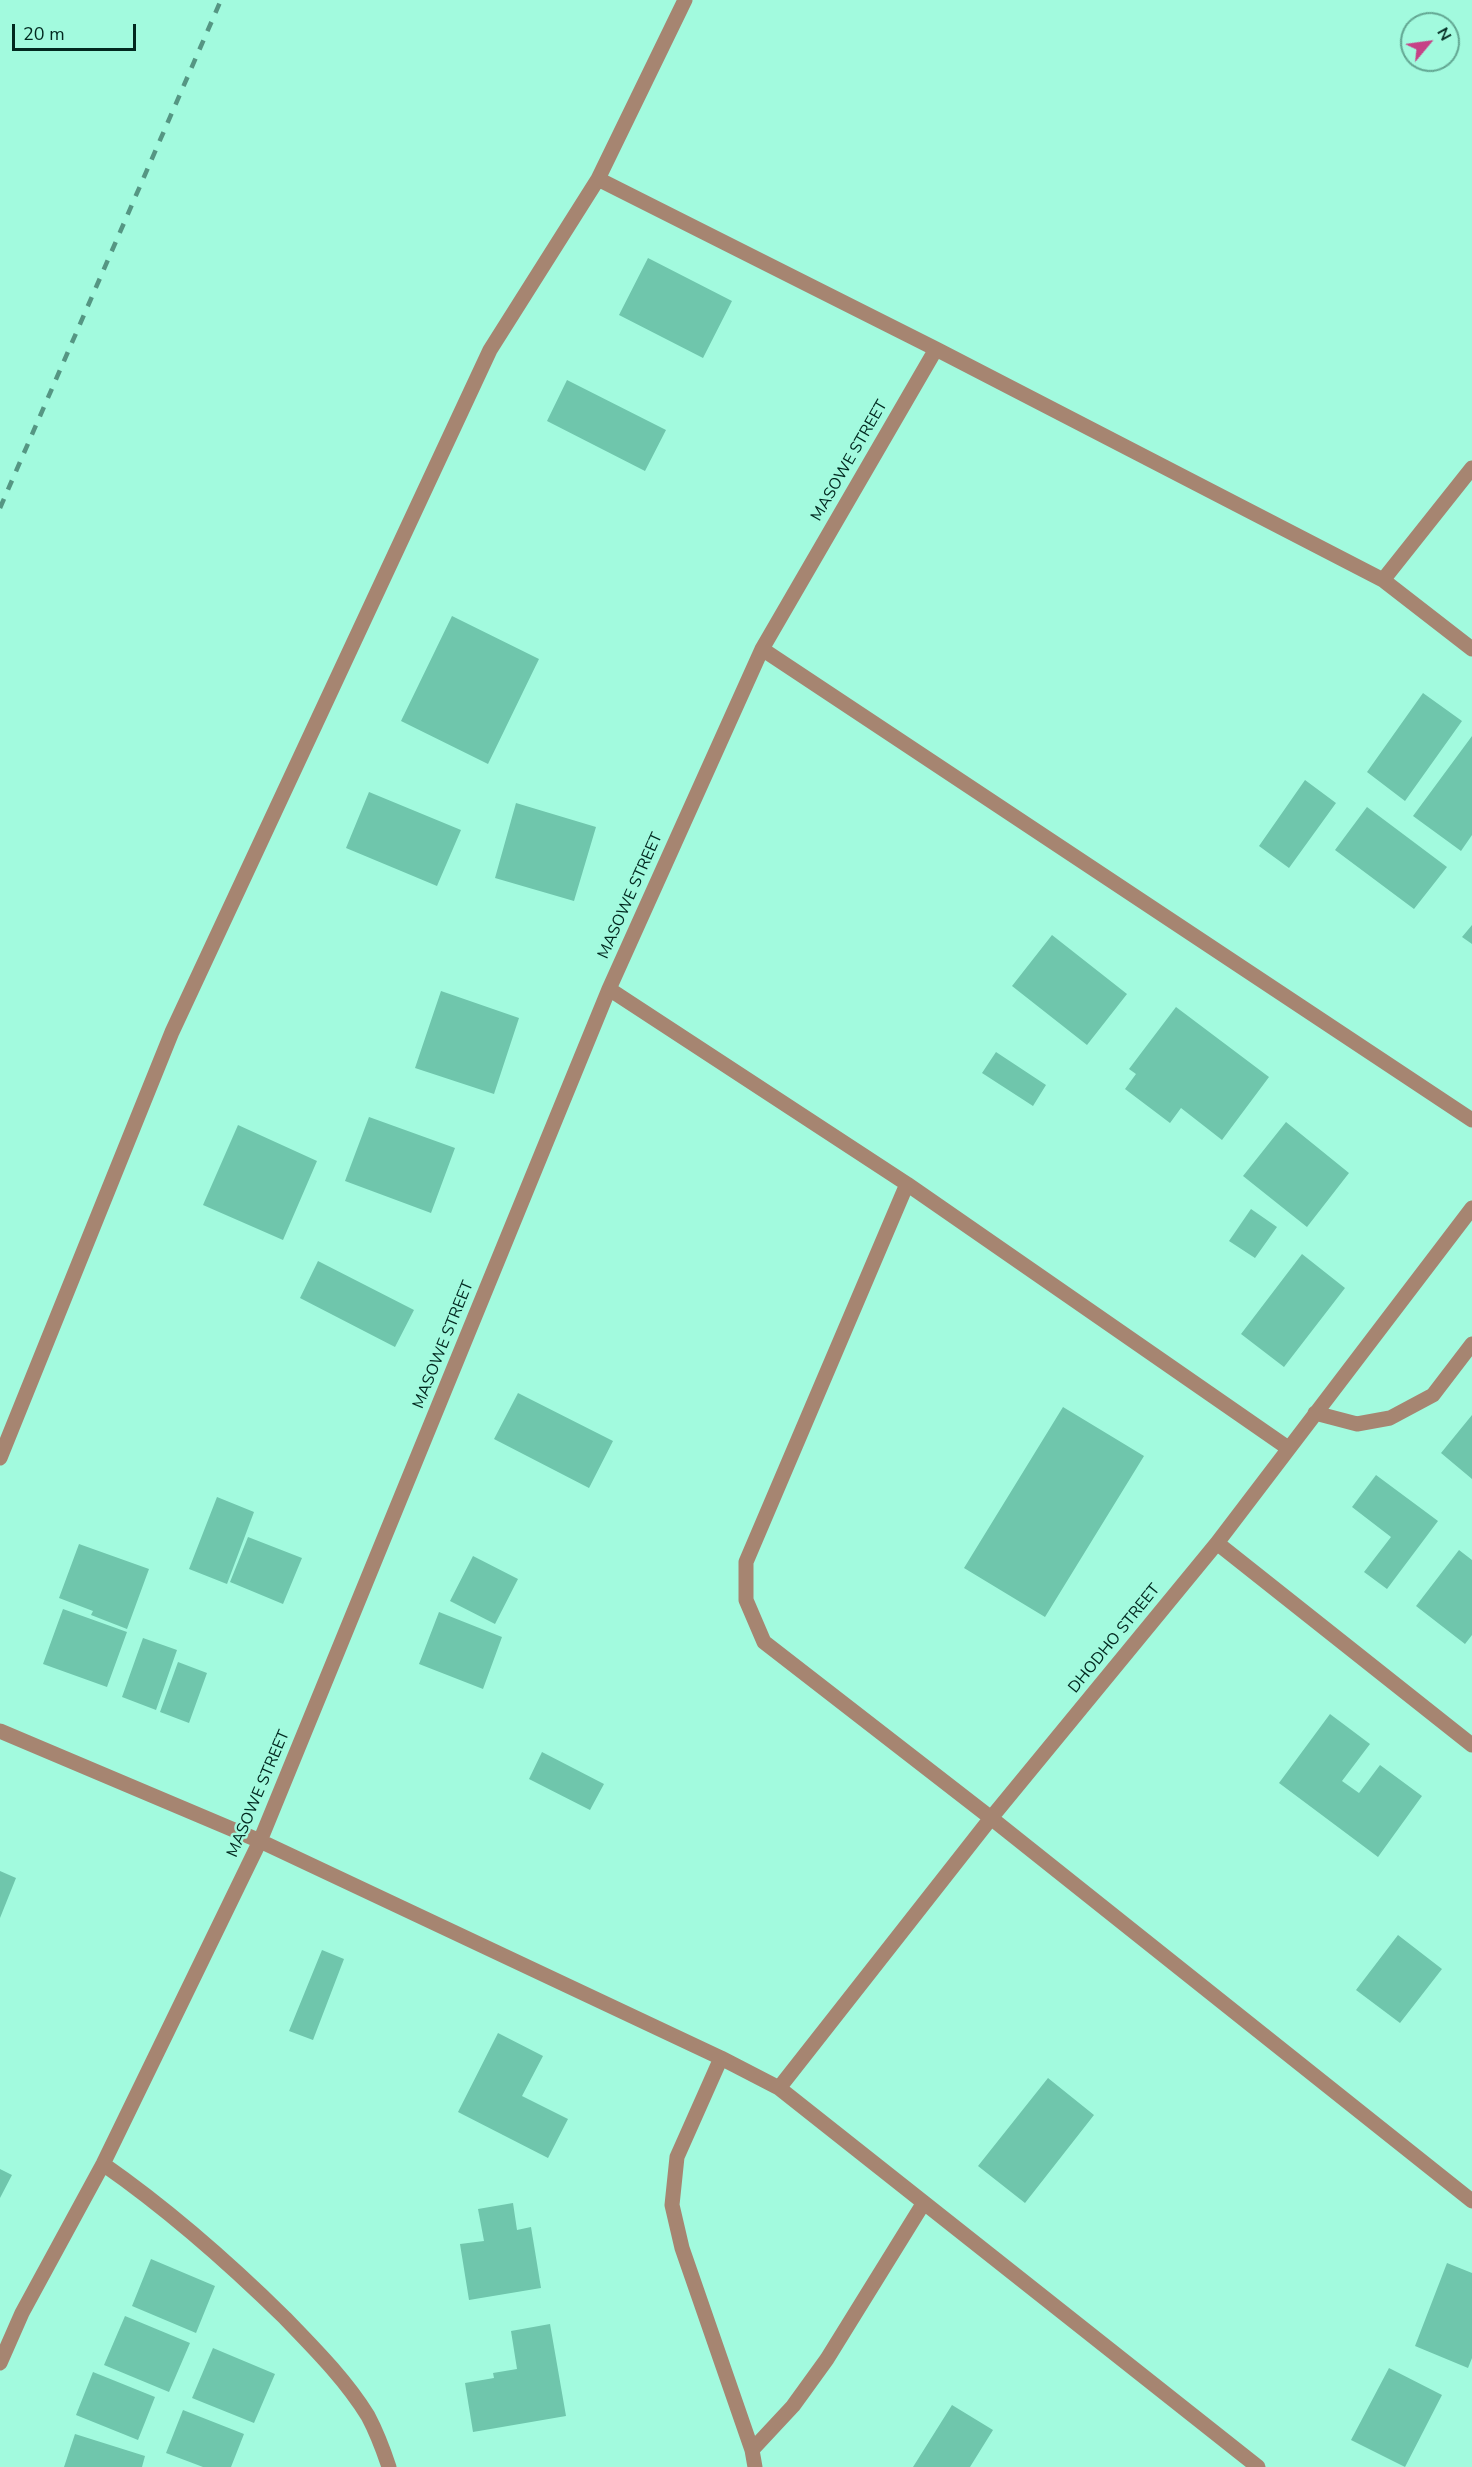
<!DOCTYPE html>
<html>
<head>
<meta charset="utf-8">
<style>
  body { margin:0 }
  #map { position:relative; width:1472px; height:2467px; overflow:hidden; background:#a2fade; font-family:"Nunito Sans",sans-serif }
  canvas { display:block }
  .north { position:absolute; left:1400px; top:12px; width:60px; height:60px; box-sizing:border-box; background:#a2fade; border:2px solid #62a692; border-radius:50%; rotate:61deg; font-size:16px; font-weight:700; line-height:24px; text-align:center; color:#01281f }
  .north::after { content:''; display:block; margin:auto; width:21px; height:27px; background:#c64287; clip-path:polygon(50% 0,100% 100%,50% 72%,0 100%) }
  .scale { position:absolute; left:12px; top:24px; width:124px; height:27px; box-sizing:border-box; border:3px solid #01281f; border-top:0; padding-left:8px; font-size:18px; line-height:21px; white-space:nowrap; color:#01281f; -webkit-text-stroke:4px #a2fade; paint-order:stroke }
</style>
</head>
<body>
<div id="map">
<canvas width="1472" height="2467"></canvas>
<div class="north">N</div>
<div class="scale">20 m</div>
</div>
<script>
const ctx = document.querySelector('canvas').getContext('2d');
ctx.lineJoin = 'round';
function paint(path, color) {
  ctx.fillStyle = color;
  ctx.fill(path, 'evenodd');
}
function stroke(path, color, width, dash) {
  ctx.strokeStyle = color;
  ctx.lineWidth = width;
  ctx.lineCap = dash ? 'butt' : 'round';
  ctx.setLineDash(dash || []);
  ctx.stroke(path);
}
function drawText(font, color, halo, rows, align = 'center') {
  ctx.font = font + ' "Nunito Sans",sans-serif';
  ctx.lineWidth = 5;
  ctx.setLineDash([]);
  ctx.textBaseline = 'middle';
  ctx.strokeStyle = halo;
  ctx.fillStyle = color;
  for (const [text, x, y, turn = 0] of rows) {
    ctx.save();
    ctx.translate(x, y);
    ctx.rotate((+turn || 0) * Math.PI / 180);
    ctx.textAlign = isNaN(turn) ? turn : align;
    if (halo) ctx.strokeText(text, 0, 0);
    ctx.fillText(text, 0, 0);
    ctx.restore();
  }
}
paint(new Path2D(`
  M 648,258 L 732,301 L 703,358 L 619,315 Z
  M 567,380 L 666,430 L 645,471 L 547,421 Z
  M 452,616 L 539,659 L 488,764 L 401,721 Z
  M 1423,693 L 1462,721 L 1405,801 L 1367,772 Z
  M 1472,736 L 1472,835 L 1461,851 L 1413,816 Z
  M 1305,780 L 1336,803 L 1289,868 L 1259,846 Z
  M 369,792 L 461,830 L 437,886 L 346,848 Z
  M 516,803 L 596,827 L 574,901 L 495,878 Z
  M 1367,807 L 1447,867 L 1414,909 L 1335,850 Z
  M 1472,925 L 1472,944 L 1462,937 Z
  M 1052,935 L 1127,994 L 1087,1045 L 1012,986 Z
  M 441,991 L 519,1018 L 494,1094 L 415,1068 Z
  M 1176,1007 L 1269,1077 L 1222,1140 L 1181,1108 L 1170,1123 L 1125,1089 L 1136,1074 L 1129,1069 Z
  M 996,1052 L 1046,1085 L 1033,1106 L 982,1073 Z
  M 369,1117 L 455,1148 L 431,1213 L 345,1181 Z
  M 1286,1122 L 1349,1173 L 1307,1227 L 1243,1176 Z
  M 238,1125 L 317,1161 L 283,1240 L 203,1205 Z
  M 1251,1209 L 1277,1227 L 1255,1258 L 1229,1241 Z
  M 1302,1254 L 1345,1288 L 1284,1367 L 1241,1334 Z
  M 318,1261 L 414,1310 L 395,1347 L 300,1298 Z
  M 518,1393 L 613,1441 L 589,1488 L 494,1439 Z
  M 1063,1407 L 1144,1456 L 1045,1617 L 964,1568 Z
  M 1472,1415 L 1472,1479 L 1441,1453 Z
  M 1376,1475 L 1438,1521 L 1387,1589 L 1364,1572 L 1391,1537 L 1352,1507 Z
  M 217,1497 L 254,1512 L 227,1584 L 189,1569 Z
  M 248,1537 L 302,1558 L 283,1604 L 230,1582 Z
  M 79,1544 L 149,1569 L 127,1629 L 91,1615 L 93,1611 L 59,1598 Z
  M 1459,1550 L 1472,1560 L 1472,1635 L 1465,1644 L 1416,1606 Z
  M 473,1556 L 518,1579 L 495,1624 L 450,1601 Z
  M 63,1609 L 127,1632 L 107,1687 L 43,1664 Z
  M 439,1612 L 502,1637 L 483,1689 L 419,1664 Z
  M 143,1638 L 177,1650 L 156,1710 L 122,1697 Z
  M 178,1662 L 207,1673 L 189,1723 L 160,1712 Z
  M 1330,1714 L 1370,1744 L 1342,1781 L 1359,1793 L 1380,1765 L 1422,1796 L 1378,1857 L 1279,1783 Z
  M 542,1752 L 604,1784 L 590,1810 L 529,1779 Z
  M 0,1871 L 16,1878 L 0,1918 Z
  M 1398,1935 L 1442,1969 L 1400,2023 L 1356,1990 Z
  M 322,1950 L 344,1959 L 313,2040 L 289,2031 Z
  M 498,2033 L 543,2056 L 522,2096 L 568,2119 L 548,2158 L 458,2112 Z
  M 1048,2078 L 1094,2115 L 1025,2203 L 978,2166 Z
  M 0,2169 L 12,2175 L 0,2198 Z
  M 513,2203 L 517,2230 L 531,2227 L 541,2288 L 469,2300 L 460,2244 L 484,2241 L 478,2209 Z
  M 151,2259 L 215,2286 L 196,2333 L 132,2306 Z
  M 1447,2263 L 1472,2273 L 1472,2358 L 1468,2368 L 1415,2346 Z
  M 125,2316 L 190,2343 L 169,2392 L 104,2365 Z
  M 550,2324 L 566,2416 L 473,2432 L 465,2383 L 494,2378 L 493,2373 L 517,2369 L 511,2331 Z
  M 213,2348 L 275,2374 L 254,2423 L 192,2398 Z
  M 1389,2368 L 1442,2395 L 1405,2467 L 1351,2440 Z
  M 93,2372 L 155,2397 L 138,2440 L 76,2415 Z
  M 952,2405 L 993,2430 L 970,2467 L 913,2467 Z
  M 183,2410 L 244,2434 L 231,2467 L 203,2467 L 166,2453 Z
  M 75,2434 L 145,2456 L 142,2467 L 64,2467 Z`), '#6fc6ac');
stroke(new Path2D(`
  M 598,179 L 936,349 L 1383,580 L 1472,649
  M 1383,580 L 1472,468
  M 762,649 L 1472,1120
  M 609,989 L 907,1184 L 1288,1448
  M 907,1184 L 746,1562 L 746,1600 L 764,1642 L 991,1818 L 1472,2201
  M 1315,1413 L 1357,1424 L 1390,1418 L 1433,1395 L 1472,1344
  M 0,1458 L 172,1032 L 490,350 L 598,179 L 685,0
  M 1217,1543 L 1472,1745
  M 0,1731 L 260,1841 L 721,2058 L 779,2088 L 1258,2467
  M 721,2058 L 677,2157 L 672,2205 L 682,2248 L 752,2450 L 755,2467
  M 779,2088 L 991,1818 L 1217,1543 L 1472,1208
  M 103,2164 C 169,2210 228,2262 285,2318 C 314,2348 346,2380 368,2416 C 377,2433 383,2449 389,2467
  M 0,2363 L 22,2313 L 103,2164 L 260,1841 L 609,989 L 762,649 L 936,349
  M 752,2450 L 793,2406 L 827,2359 L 923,2204`), '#a68571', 15);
stroke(new Path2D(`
  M 0,508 L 221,0`), '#559683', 4.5, [10, 10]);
drawText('16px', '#01281f', '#a2fade', [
  ["MASOWE STREET",850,461,-60],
  ["MASOWE STREET",631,896,-66],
  ["MASOWE STREET",444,1345,-68],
  ["DHODHO STREET",1115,1639,-51],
  ["MASOWE STREET",259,1794,-67]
]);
</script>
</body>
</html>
